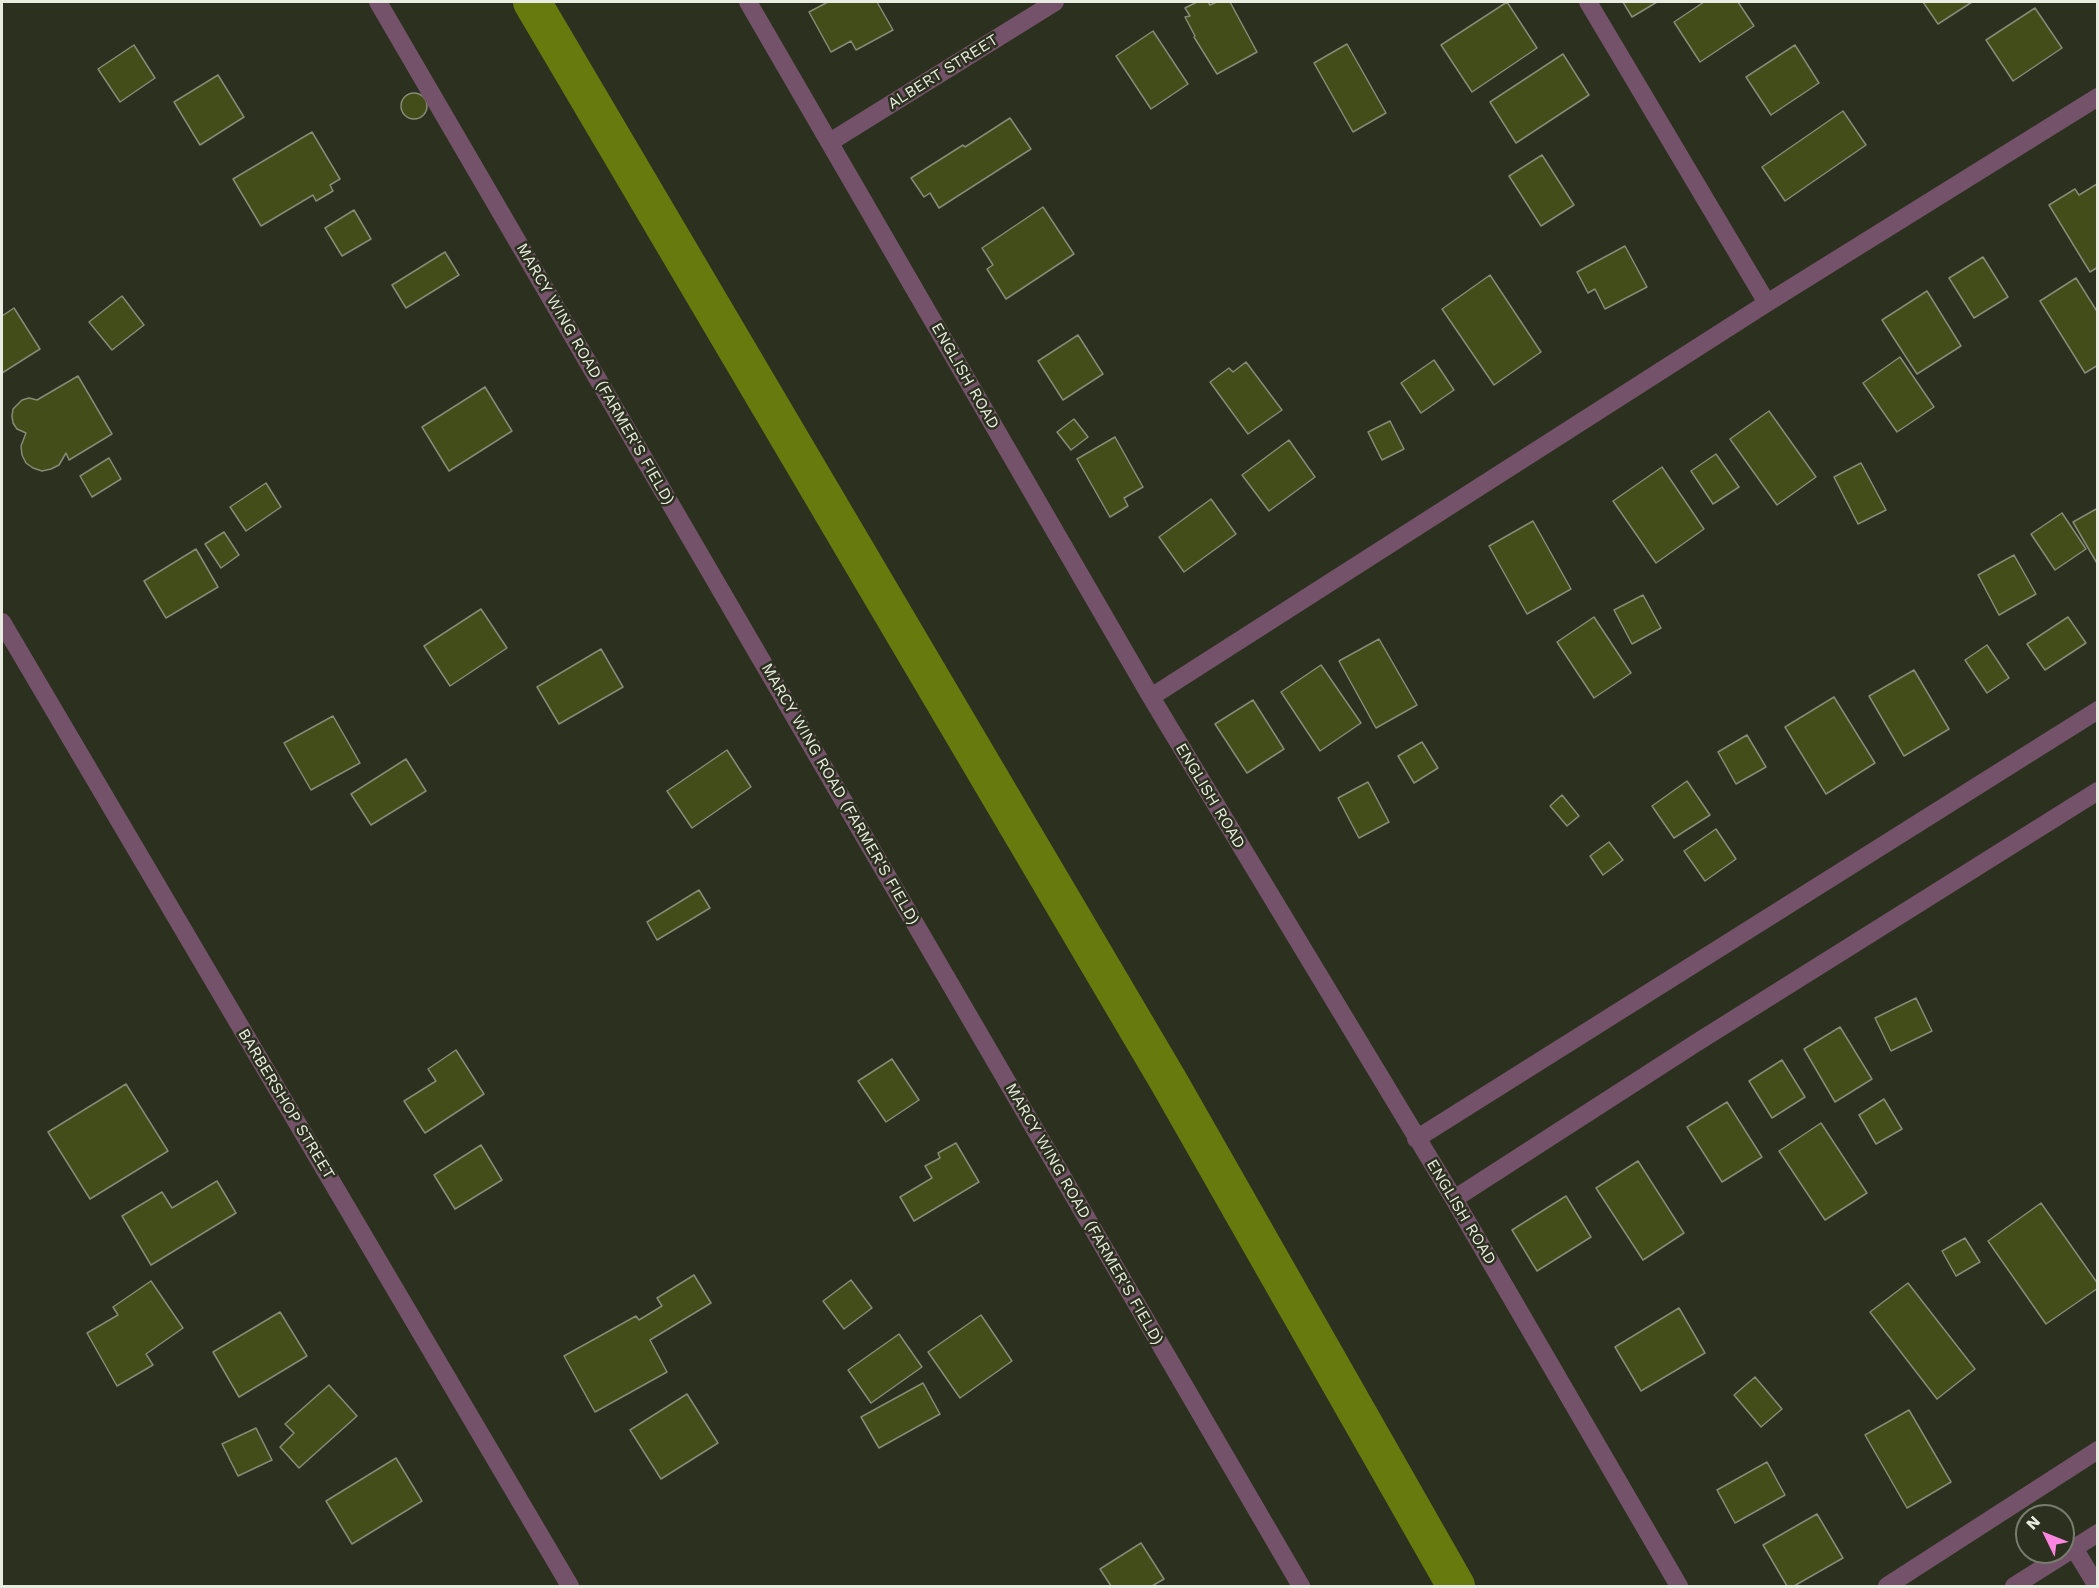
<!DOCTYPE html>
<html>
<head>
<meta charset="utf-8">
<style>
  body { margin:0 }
  #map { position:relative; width:2099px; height:1588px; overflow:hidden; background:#2c311f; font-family:"Work Sans",sans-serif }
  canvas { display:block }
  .frame { position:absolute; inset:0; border:3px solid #e9ece1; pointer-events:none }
  .north { position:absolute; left:2015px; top:1504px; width:60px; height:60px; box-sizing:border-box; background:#2c311f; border:2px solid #787c6d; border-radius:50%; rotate:313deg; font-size:16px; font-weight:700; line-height:24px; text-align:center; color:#e9ece1 }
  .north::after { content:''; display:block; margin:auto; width:21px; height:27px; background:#fe86e1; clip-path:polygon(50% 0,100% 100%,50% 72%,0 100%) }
</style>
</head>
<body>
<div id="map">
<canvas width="2099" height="1588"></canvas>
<div class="frame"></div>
<div class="north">N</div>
</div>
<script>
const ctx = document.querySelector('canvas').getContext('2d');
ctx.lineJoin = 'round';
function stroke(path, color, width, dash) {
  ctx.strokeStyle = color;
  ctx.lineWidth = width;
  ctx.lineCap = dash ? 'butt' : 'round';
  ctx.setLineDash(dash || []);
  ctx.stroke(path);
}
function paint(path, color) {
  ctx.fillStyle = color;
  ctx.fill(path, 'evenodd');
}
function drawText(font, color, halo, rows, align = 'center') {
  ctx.font = font + ' "Work Sans",sans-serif';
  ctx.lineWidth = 5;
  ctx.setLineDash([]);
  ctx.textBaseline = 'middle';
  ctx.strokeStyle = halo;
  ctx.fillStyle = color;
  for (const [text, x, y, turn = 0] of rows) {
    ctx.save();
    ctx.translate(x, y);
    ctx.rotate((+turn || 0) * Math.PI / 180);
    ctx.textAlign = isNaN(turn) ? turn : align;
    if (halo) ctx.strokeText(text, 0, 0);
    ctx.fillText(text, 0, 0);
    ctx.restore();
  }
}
stroke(new Path2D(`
  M 532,2 L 1169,1082 L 1456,1586`), '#667a0e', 38);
const building = new Path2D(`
  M 828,2 L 877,2 L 893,30 L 856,50 L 851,41 L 831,52 L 809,12 Z
  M 1197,2 L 1208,2 L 1210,5 L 1217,2 L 1230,2 L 1257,52 L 1217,74 L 1194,37 L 1195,36 L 1185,17 L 1190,16 L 1185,8 Z
  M 1507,2 L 1537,48 L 1472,92 L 1441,45 Z
  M 1623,2 L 1657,2 L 1632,17 Z
  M 1704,2 L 1738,2 L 1754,26 L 1700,62 L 1674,22 Z
  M 1923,2 L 1972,2 L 1938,24 Z
  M 2035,8 L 2062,48 L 2013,81 L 1986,40 Z
  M 1153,31 L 1188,84 L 1151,109 L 1116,56 Z
  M 1347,44 L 1386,113 L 1353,132 L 1314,63 Z
  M 134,45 L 155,78 L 120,102 L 98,69 Z
  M 1795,45 L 1819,83 L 1771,115 L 1746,77 Z
  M 1563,54 L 1589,95 L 1516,143 L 1490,102 Z
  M 218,75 L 244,117 L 200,145 L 174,102 Z
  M401 106a13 13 0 1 1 26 0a13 13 0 1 1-26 0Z
  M 1843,111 L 1866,145 L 1785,201 L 1762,167 Z
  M 1010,118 L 1031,149 L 939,208 L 930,193 L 924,197 L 911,178 L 963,145 L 965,147 Z
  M 312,132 L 340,179 L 330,185 L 333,191 L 316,201 L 313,195 L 261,226 L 233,179 Z
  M 1542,155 L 1574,205 L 1541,226 L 1509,176 Z
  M 2097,184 L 2098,267 L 2090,272 L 2049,205 L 2075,189 L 2079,195 Z
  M 1043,207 L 1074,254 L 1006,299 L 987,269 L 993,265 L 982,248 Z
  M 354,210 L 371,239 L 342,256 L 325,228 Z
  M 1625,246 L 1647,287 L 1605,309 L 1595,289 L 1588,293 L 1577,272 Z
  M 445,252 L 459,275 L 406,308 L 392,285 Z
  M 1983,257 L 2008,297 L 1974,318 L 1949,278 Z
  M 1490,275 L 1541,352 L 1494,385 L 1442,309 Z
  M 2076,278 L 2098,313 L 2098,365 L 2085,373 L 2040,301 Z
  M 1927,291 L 1961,346 L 1917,374 L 1882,320 Z
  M 122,296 L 144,325 L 112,350 L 89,322 Z
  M 14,308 L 40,349 L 2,373 L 2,316 Z
  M 1078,335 L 1103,374 L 1063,400 L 1038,361 Z
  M 1900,357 L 1934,407 L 1897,432 L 1863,383 Z
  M 1434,360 L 1454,390 L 1421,413 L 1401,383 Z
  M 1246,362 L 1282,410 L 1248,434 L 1210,382 L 1229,368 L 1233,372 Z
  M 78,376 L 112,434 L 69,460 L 66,453 L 59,465 L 51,469 L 42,471 L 33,468 L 26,463 L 22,455 L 21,446 L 26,433 L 17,429 L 13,423 L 12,416 L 13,409 L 22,400 L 29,398 L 37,400 Z
  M 485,387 L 512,431 L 449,471 L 422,427 Z
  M 1769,411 L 1816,477 L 1777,505 L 1730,439 Z
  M 1074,419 L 1088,437 L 1071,450 L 1057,432 Z
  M 1390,421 L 1404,449 L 1382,460 L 1368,432 Z
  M 1115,437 L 1143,487 L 1124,498 L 1128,506 L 1110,517 L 1077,459 Z
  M 1289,440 L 1315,477 L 1269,511 L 1242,475 Z
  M 1716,454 L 1739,487 L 1713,504 L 1691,471 Z
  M 109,458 L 121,479 L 92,497 L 80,476 Z
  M 1861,463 L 1886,510 L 1858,524 L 1834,477 Z
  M 1662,467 L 1704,529 L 1656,563 L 1613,501 Z
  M 266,483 L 281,507 L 246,531 L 230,507 Z
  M 1211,499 L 1236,534 L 1184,572 L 1159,537 Z
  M 2098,508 L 2098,565 L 2073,522 Z
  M 2062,513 L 2086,549 L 2055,570 L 2031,534 Z
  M 1533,521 L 1571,589 L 1527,614 L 1489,546 Z
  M 224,532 L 239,555 L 221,568 L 205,544 Z
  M 196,549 L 218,587 L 166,618 L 144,581 Z
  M 2014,555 L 2036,594 L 1999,615 L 1978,575 Z
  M 1643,595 L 1661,628 L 1632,644 L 1614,610 Z
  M 481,609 L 507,648 L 450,686 L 424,646 Z
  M 1594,617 L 1631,673 L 1594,698 L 1557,642 Z
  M 2068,617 L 2086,643 L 2045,670 L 2027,644 Z
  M 1379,639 L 1417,705 L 1376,728 L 1339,661 Z
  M 1987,645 L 2009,678 L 1987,693 L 1965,660 Z
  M 601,649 L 623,687 L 559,724 L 537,687 Z
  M 1321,665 L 1361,723 L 1320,751 L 1281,692 Z
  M 1914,670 L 1949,729 L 1904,756 L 1869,696 Z
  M 1834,697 L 1875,763 L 1826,794 L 1785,727 Z
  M 1253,700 L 1284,749 L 1247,773 L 1215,724 Z
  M 333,716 L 360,763 L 311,790 L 284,743 Z
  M 1747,735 L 1766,767 L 1736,784 L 1718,752 Z
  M 1422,742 L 1438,768 L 1414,783 L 1398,756 Z
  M 727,750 L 751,787 L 692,828 L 667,791 Z
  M 406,759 L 426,791 L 371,825 L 351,794 Z
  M 1687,781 L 1710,815 L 1674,838 L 1652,806 Z
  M 1368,782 L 1389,822 L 1359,838 L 1338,798 Z
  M 1562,795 L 1579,816 L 1567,826 L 1550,806 Z
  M 1716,829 L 1736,859 L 1705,881 L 1684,851 Z
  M 1609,842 L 1623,860 L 1603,875 L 1590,856 Z
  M 699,890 L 710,908 L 657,940 L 647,922 Z
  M 1916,998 L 1932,1031 L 1891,1051 L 1875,1018 Z
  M 1840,1027 L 1872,1079 L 1835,1102 L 1804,1049 Z
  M 456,1050 L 484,1094 L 425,1133 L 404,1101 L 436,1081 L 428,1069 Z
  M 892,1059 L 919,1100 L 886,1122 L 858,1081 Z
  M 1782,1060 L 1805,1097 L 1772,1118 L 1749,1081 Z
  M 126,1084 L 168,1151 L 90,1199 L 48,1132 Z
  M 1884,1099 L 1902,1129 L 1876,1144 L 1859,1115 Z
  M 1727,1102 L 1762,1157 L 1722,1182 L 1687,1127 Z
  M 1821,1123 L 1867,1193 L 1825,1220 L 1779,1151 Z
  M 956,1143 L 979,1182 L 914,1221 L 900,1197 L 932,1178 L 925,1166 L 940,1158 L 938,1153 Z
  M 481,1145 L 502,1180 L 455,1209 L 434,1175 Z
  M 1638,1161 L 1684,1233 L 1643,1260 L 1596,1188 Z
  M 217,1181 L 236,1213 L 151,1265 L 122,1216 L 162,1192 L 172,1208 Z
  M 1566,1196 L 1591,1237 L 1537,1271 L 1512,1230 Z
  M 2041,1203 L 2098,1284 L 2098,1288 L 2046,1324 L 1988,1241 Z
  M 1965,1238 L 1980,1262 L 1956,1276 L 1942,1251 Z
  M 694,1275 L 711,1303 L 650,1340 L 667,1372 L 595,1412 L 564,1356 L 636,1316 L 639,1320 L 662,1306 L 657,1298 Z
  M 851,1280 L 872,1308 L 844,1329 L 823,1301 Z
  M 151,1281 L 183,1328 L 146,1354 L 153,1365 L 117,1386 L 87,1333 L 118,1315 L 113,1307 Z
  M 1908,1283 L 1975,1369 L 1937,1399 L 1870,1312 Z
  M 1679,1308 L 1705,1353 L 1641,1391 L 1615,1347 Z
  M 280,1312 L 307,1356 L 239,1397 L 213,1352 Z
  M 981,1315 L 1012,1361 L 960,1398 L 928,1352 Z
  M 899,1334 L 922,1367 L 871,1403 L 848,1370 Z
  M 1755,1377 L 1782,1409 L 1761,1427 L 1734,1395 Z
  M 923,1383 L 940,1414 L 879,1448 L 861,1417 Z
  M 329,1385 L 357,1416 L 299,1468 L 280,1447 L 294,1433 L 285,1424 Z
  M 687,1394 L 718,1443 L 661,1479 L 630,1430 Z
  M 1909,1410 L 1951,1482 L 1907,1508 L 1865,1435 Z
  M 256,1428 L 272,1460 L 238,1476 L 222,1444 Z
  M 396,1458 L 422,1501 L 352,1544 L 326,1501 Z
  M 1767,1462 L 1785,1495 L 1735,1523 L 1717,1490 Z
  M 1817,1514 L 1843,1558 L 1794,1586 L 1787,1586 L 1763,1545 Z
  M 1141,1543 L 1164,1579 L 1152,1586 L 1111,1586 L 1100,1569 Z`);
paint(building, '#424d1a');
stroke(building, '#858b76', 1.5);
stroke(new Path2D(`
  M 378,2 L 1301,1586
  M 748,2 L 1151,697 L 1454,1199 L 1679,1586
  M 1588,2 L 1767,303
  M 830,142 L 1055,2
  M 2,622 L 570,1586
  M 1151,697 L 1767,303 L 2098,97
  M 1416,1139 L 2098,710
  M 1454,1199 L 1696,1043 L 2098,791
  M 2074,1548 L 2097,1586
  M 1887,1586 L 2098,1450
  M 2014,1586 L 2098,1533`), '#74526a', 18);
drawText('16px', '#e9ece1', '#2c311f', [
  ["ALBERT STREET",943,72,-32],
  ["MARCY WING ROAD (FARMER'S FIELD)",595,374,60],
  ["ENGLISH ROAD",965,376,60],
  ["MARCY WING ROAD (FARMER'S FIELD)",840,794,60],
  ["ENGLISH ROAD",1210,796,59],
  ["BARBERSHOP STREET",286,1104,59],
  ["ENGLISH ROAD",1461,1212,59],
  ["MARCY WING ROAD (FARMER'S FIELD)",1084,1214,60]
]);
</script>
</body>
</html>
